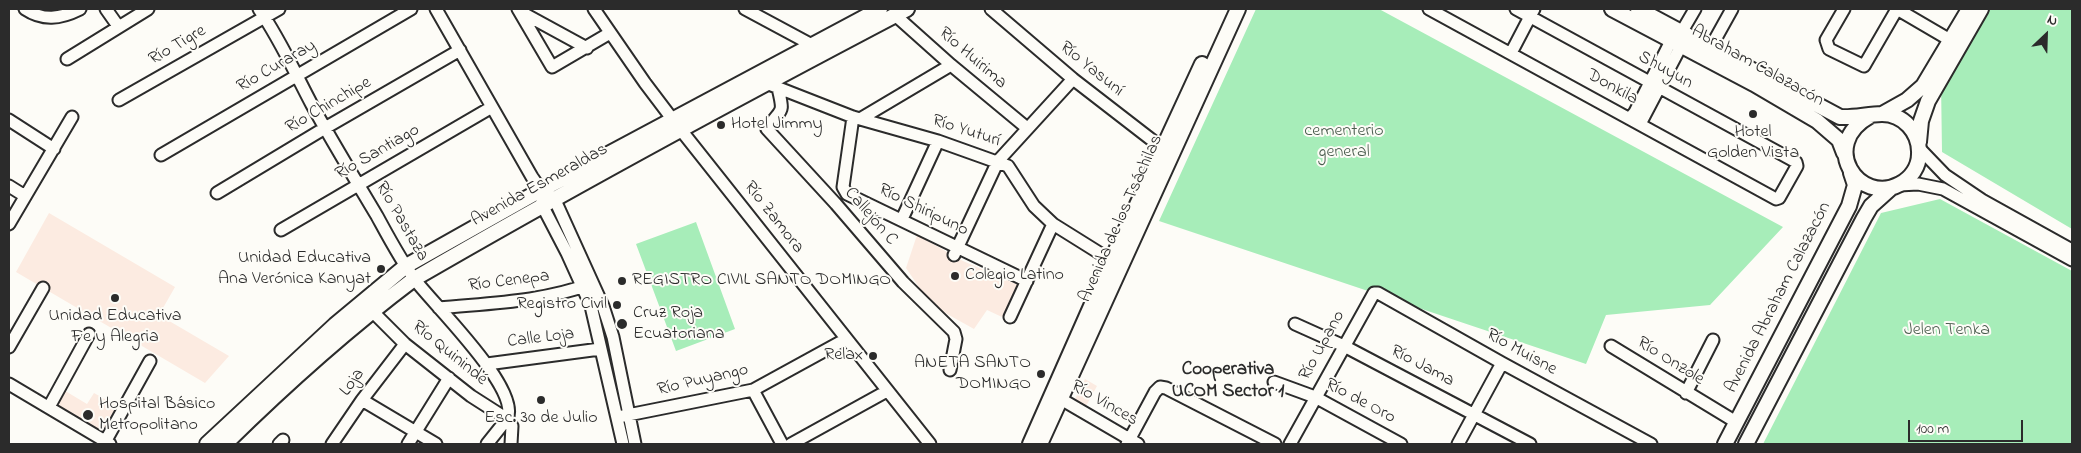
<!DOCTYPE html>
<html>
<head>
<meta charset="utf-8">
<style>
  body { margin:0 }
  #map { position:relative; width:2081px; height:453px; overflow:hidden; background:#fdfcf7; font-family:"Indie Flower",sans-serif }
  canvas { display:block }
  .frame { position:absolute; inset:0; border:10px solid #2b2b2b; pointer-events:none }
  .north { position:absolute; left:2021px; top:10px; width:50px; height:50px; -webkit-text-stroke:4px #fdfcf7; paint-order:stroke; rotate:24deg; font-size:14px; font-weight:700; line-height:20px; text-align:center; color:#2b2b2b }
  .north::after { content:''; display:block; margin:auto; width:18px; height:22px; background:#2b2b2b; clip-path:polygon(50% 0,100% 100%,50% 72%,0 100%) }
  .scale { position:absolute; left:1908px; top:420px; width:115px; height:22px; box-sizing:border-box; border:2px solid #2b2b2b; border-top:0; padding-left:6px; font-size:15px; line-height:18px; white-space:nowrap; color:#2b2b2b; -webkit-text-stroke:4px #fdfcf7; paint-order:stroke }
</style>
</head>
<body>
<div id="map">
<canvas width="2081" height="453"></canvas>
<div class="frame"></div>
<div class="north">N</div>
<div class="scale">100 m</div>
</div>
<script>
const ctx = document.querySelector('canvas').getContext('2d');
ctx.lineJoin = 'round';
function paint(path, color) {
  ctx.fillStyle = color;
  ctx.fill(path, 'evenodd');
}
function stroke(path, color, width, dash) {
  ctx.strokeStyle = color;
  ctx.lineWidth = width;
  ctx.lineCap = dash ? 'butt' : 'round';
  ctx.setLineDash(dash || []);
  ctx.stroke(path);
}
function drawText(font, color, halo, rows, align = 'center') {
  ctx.font = font + ' "Indie Flower",sans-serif';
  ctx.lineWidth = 4;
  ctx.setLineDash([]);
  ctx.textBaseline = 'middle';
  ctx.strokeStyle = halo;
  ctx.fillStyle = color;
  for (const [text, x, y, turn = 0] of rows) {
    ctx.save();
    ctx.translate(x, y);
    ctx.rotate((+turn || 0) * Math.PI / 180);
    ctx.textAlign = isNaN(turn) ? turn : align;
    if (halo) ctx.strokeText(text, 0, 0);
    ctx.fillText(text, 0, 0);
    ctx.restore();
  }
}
paint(new Path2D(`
  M 49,213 L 175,287 L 159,315 L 229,356 L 205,383 L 16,272 Z
  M 917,235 L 963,261 L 1018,285 L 1002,317 L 987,310 L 974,329 L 931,305 L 906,268 Z
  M 1085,379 L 1097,386 L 1085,408 L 1073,403 Z
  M 62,389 L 87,404 L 94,393 L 117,406 L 100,436 L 51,408 Z`), '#fcebe1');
paint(new Path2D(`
  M 1256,9 L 1379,9 L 1783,227 L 1710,305 L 1606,315 L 1586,364 L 1159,221 Z
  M 1986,9 L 2072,9 L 2072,229 L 1942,152 L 1941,82 Z
  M 1940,199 L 2072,271 L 2072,444 L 1763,444 L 1881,213 Z
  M 696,222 L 735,329 L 676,351 L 636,244 Z`), '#a7edb9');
const minor = new Path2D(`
  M 25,9 C 43,21 60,19 80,9
  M 106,9 L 118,26
  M 259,9 C 280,39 295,73 312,105 C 333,143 355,179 377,216 C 389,238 401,261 416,281 C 434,305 522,390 507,419 L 512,426 L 511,444
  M 436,9 L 532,177 L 541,190 L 554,198 L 603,306 L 613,337 L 635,444
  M 518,9 L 552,67 L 610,33
  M 594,9 L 645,83 L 673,120 L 930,444
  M 745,9 L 812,45 L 817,50
  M 991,9 L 1073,79 L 1170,154
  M 1429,9 L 1776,199 L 1779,198 L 1797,166 L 1796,162 L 1516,9
  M 1844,9 L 1826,40 L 1829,49 L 1864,66 L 1897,9
  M 1897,9 L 1950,40
  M 521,12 L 587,48
  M 895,15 L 951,65 L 1027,128
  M 1681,33 L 1695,9
  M 1712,45 L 1732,9
  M 1511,53 L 1534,9
  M 67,59 L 148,9
  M 766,83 L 853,117 L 938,141 L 1008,166 L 1034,206 L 1053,224 L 1117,264
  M 778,88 C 785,117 781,107 767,129 L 836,204 L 903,282 L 954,332 L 956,339 L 950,370
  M 119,100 L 279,9
  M 853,117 L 843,187 L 847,194 L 1027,281
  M 1630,118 L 1635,112 L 1671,41
  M 860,119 L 951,65
  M 9,120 L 54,149
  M 1640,124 L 1681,46
  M 1920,149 L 1945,175 L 1982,200 L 2072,250
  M 161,155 L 411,9
  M 1899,185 L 1918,184 L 1943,189 L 2072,260
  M 9,186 L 25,196
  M 217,193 L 325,128 L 460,50
  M 542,199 L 542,205 L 567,253 L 591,306 L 623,444
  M 902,219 L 938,141
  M 9,224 L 72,117
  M 281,230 L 492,107
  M 954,255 L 998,161 L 1073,79
  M 439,308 C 489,303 542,302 590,284
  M 373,312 L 405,344 L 471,396 L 507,419 L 487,444
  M 1010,317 L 1053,224
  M 1295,324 L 1344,346 L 1530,444
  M 1611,346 L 1736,422
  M 9,347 L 43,288
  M 487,364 L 600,349
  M 1274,382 L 1315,397 L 1401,444
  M 9,384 L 110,444
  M 753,390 L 782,444
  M 1686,393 L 1713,340
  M 1054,395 L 1138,444
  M 362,400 L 436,444
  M 49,407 L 89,334
  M 623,416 L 753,390 L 846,339
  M 105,442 L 150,361
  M 279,444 L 283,440
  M 332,444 L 362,400 L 405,344
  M 408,444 L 449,378
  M 791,444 L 887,391
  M 1127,444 L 1155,392 L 1160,387 L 1166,388 L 1275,444
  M 1290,444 L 1374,293 L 1378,293 L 1502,363 L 1651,444
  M 1458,444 L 1502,363`);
const major = new Path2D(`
  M 1612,9 L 1754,84 L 1817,121 L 1839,140 L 1844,153
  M 1638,9 L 1840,117 C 1854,118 1868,114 1882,114 C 1903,114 1920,132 1919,154 C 1919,167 1911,178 1900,184 C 1859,206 1818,145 1870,116
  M 1882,114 L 1907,100 L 1923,86 L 1969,9
  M 1919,142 L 1921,121 L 1928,101 L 1981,9
  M 207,444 L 335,325 L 406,266 L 541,190 L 880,9
  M 225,444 C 283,387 349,328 414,279 C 576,185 741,96 907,9
  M 1030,444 L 1111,261 L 1202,64
  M 1040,444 L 1238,9
  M 1725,444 L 1849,206 L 1855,185 L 1851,173
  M 1746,444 L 1864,218 L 1871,206 L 1891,188`);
stroke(minor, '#2b2b2b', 15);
stroke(major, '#2b2b2b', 18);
stroke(minor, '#fdfcf7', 11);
stroke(major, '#fdfcf7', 14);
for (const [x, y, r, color] of [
  [1753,114,5,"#2b2b2b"],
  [721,125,5,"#2b2b2b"],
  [381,269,5,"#2b2b2b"],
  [955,276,5,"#2b2b2b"],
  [622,281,5,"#2b2b2b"],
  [115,298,5,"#2b2b2b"],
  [617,305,5,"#2b2b2b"],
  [622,324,6,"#2b2b2b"],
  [873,356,5,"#2b2b2b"],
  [1041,374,5,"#2b2b2b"],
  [541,400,5,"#2b2b2b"],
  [88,415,6,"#2b2b2b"]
]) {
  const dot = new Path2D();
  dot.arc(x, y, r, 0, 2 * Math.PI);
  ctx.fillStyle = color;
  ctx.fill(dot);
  stroke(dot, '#fdfcf7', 2);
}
drawText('18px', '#2b2b2b', '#fdfcf7', [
  ["Río Tigre",178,46,-30],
  ["Río Huirima",972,59,41],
  ["Río Curaray",277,67,-30],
  ["Abraham Calazacón",1757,67,29],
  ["Río Yasuní",1091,70,39],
  ["Shuyun",1665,71,29],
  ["Donkila",1612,88,29],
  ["Río Chinchipe",329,106,-30],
  ["Río Yuturí",966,132,18],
  ["Río Santiago",378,153,-30],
  ["Avenida Esmeraldas",540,186,-29],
  ["Río Shiripuno",923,211,26],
  ["Callejón C",870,217,49],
  ["Río Zamora",773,218,52],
  ["Avenida de los Tsáchilas",1122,219,-66],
  ["Río Pastaza",401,222,60],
  ["Río Cenepa",509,282,-7],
  ["Avenida Abraham Calazacón",1779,298,-63],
  ["Calle Loja",541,339,-7],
  ["Río Upano",1323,346,-61],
  ["Río Muisne",1521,353,29],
  ["Río Quinindé",449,354,39],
  ["Río Onzole",1670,362,32],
  ["Río Jama",1422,367,28],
  ["Río Puyango",703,381,-13],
  ["Loja",353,383,-54],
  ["Río de Oro",1360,402,28],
  ["Río Vinces",1104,404,30]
]);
drawText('18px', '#2b2b2b', '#fdfcf7', [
  ["Hotel Jimmy",731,125],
  ["Hotel",1753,133,"center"],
  ["Golden Vista",1753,154,"center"],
  ["Unidad Educativa",371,259,"right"],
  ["Ana Verónica Kanyat",371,280,"right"],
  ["Colegio Latino",965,276],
  ["REGISTRO CIVIL SANTO DOMINGO",632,281],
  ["Registro Civil",607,305,"right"],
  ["Cruz Roja",633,314],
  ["Ecuatoriana",633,335],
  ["Unidad Educativa",115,317,"center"],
  ["Fe y Alegria",115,338,"center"],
  ["Relax",863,356,"right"],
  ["ANETA SANTO",1031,364,"right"],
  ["DOMINGO",1031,385,"right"],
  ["Hospital Básico",99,405],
  ["Metropolitano",99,426],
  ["Esc. 30 de Julio",541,419,"center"]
], 'left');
drawText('18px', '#4a5c4e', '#fdfcf7', [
  ["cementerio",1344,132],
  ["general",1344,153],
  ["Jelen Tenka",1947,331]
]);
drawText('bold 19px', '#2b2b2b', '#fdfcf7', [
  ["Cooperativa",1228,371],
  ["UCOM Sector 1",1228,393]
]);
</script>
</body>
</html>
